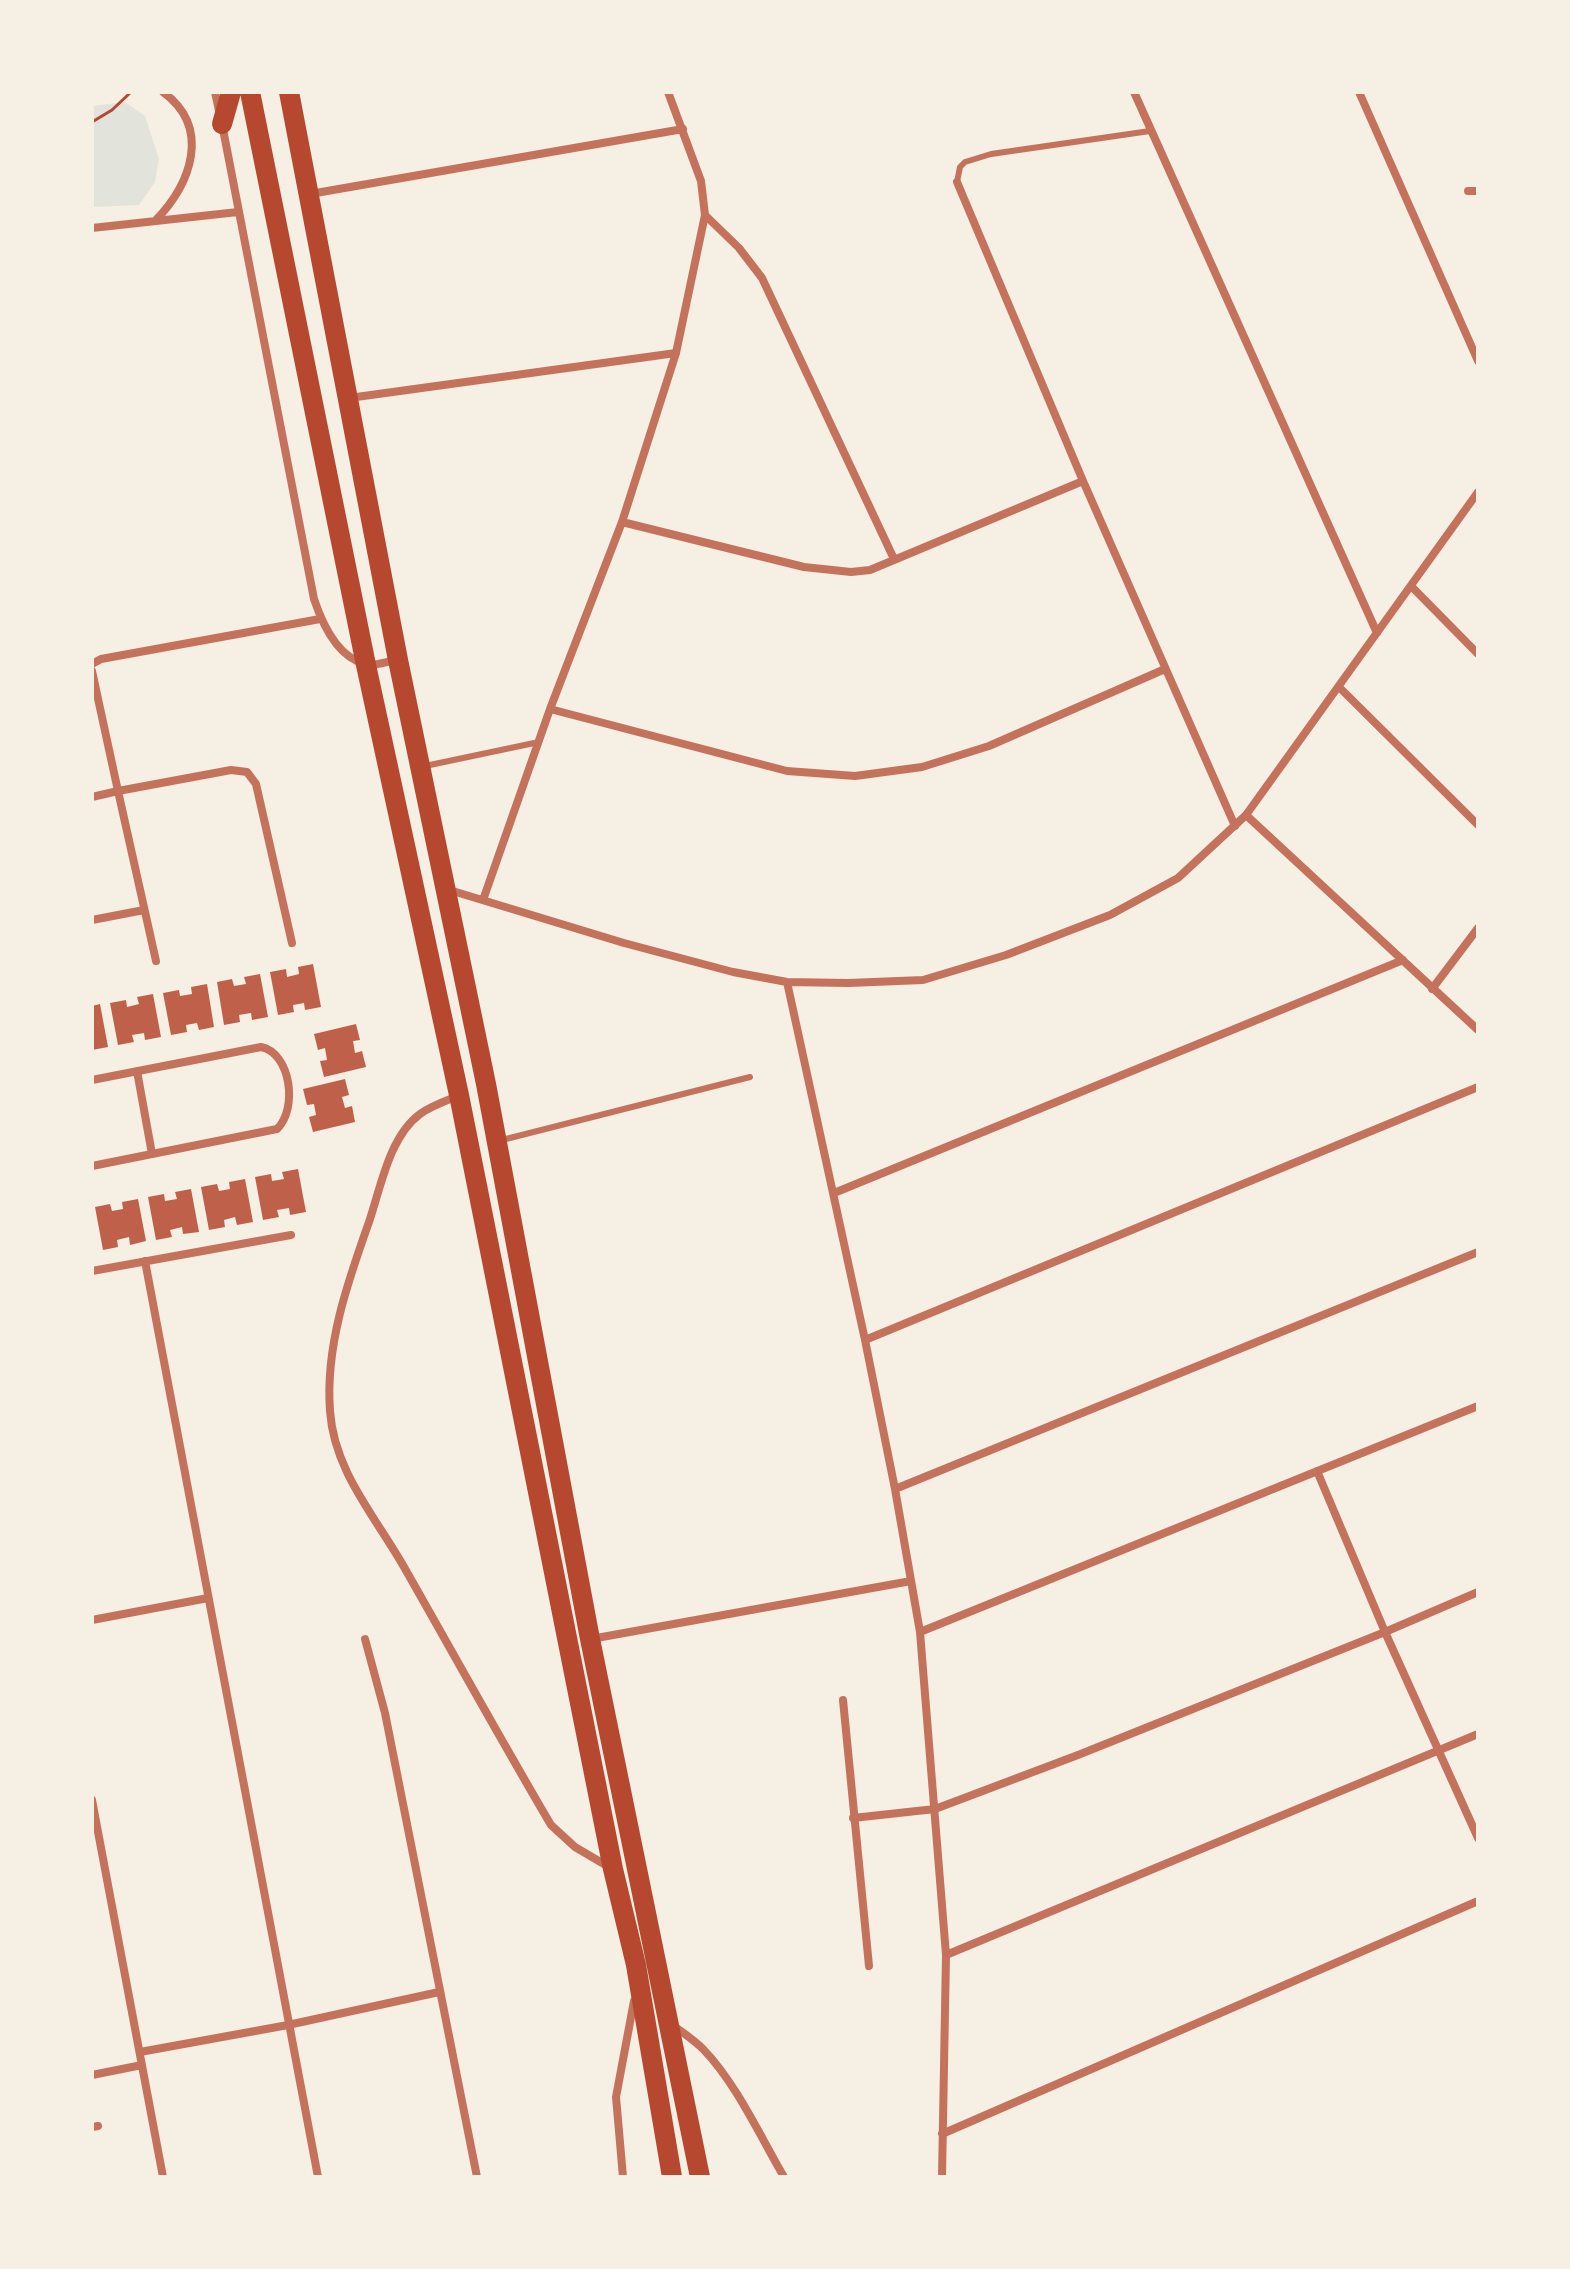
<!DOCTYPE html>
<html>
<head>
<meta charset="utf-8">
<style>
  body { margin:0 }
  #map { position:relative; width:1570px; height:2269px; overflow:hidden; background:#f6efe4; font-family:Roboto,sans-serif }
  canvas { display:block }
  .frame { position:absolute; inset:0; border:94px solid #f6efe4; pointer-events:none }
</style>
</head>
<body>
<div id="map">
<canvas width="1570" height="2269"></canvas>
<div class="frame"></div>
</div>
<script>
const ctx = document.querySelector('canvas').getContext('2d');
ctx.lineJoin = 'round';
function paint(path, color) {
  ctx.fillStyle = color;
  ctx.fill(path, 'evenodd');
}
function stroke(path, color, width, dash) {
  ctx.strokeStyle = color;
  ctx.lineWidth = width;
  ctx.lineCap = dash ? 'butt' : 'round';
  ctx.setLineDash(dash || []);
  ctx.stroke(path);
}
paint(new Path2D(`
  M 125,102 L 145,116 L 159,159 L 155,182 L 139,205 L 92,207 L 92,106 Z`), '#e2e4dc');
paint(new Path2D(`
  M 313,964 L 321,1007 L 305,1010 L 304,1003 L 293,1005 L 294,1012 L 278,1015 L 270,972 L 286,969 L 287,977 L 299,974 L 298,967 Z
  M 260,974 L 268,1017 L 252,1020 L 251,1013 L 239,1015 L 240,1022 L 224,1025 L 217,982 L 232,979 L 234,986 L 246,984 L 244,977 Z
  M 207,984 L 214,1027 L 199,1030 L 197,1023 L 186,1025 L 187,1032 L 171,1035 L 163,993 L 179,990 L 180,996 L 192,994 L 191,987 Z
  M 153,994 L 161,1037 L 145,1040 L 144,1033 L 132,1035 L 134,1042 L 118,1045 L 110,1003 L 126,1000 L 127,1007 L 139,1004 L 137,997 Z
  M 100,1004 L 108,1047 L 92,1050 L 92,1006 Z
  M 356,1024 L 360,1040 L 353,1041 L 355,1053 L 362,1051 L 366,1067 L 324,1077 L 320,1061 L 327,1060 L 325,1048 L 318,1050 L 314,1034 Z
  M 345,1079 L 349,1095 L 342,1097 L 345,1108 L 352,1106 L 355,1122 L 313,1132 L 309,1117 L 316,1115 L 314,1104 L 307,1105 L 303,1089 Z
  M 298,1169 L 306,1212 L 290,1215 L 289,1208 L 277,1210 L 279,1217 L 263,1220 L 255,1177 L 271,1174 L 272,1181 L 284,1179 L 282,1172 Z
  M 245,1179 L 253,1222 L 237,1225 L 235,1217 L 224,1220 L 225,1227 L 209,1230 L 201,1187 L 217,1184 L 219,1191 L 230,1189 L 229,1182 Z
  M 191,1189 L 199,1232 L 183,1234 L 182,1227 L 170,1230 L 172,1237 L 156,1240 L 148,1197 L 164,1194 L 165,1201 L 177,1199 L 175,1192 Z
  M 138,1199 L 146,1241 L 130,1245 L 129,1237 L 117,1240 L 118,1247 L 103,1250 L 95,1207 L 110,1204 L 112,1211 L 123,1209 L 122,1202 Z`), '#bf614a');
stroke(new Path2D(`
  M 92,122 L 112,110 L 131,92`), '#b5482f', 3);
stroke(new Path2D(`
  M 957,182 L 960,167 L 965,162 L 991,154 L 1150,131
  M 425,766 L 539,742
  M 502,1140 L 750,1077`), '#c5725c', 6);
stroke(new Path2D(`
  M 215,92 L 219,111
  M 1134,92 L 1377,633
  M 1359,92 L 1478,361
  M 222,124 L 314,599 C 322,623 337,657 365,664 C 373,667 388,661 397,660
  M 957,182 L 1083,481 L 1235,826
  M 1468,191 L 1478,191
  M 310,194 L 683,129
  M 705,215 L 739,248 L 762,278 L 894,559
  M 155,221 C 191,184 212,128 163,92
  M 92,228 L 238,212
  M 349,398 L 676,353
  M 622,522 L 804,567 L 851,572 L 870,570 L 1083,481
  M 1412,587 L 1478,654
  M 92,664 L 101,659 L 320,619
  M 92,671 L 118,791 L 92,797
  M 1340,688 L 1478,825
  M 550,709 L 787,771 L 855,776 L 922,767 L 989,746 L 1165,669
  M 1246,815 L 1478,1030
  M 446,889 L 624,943 L 733,972 L 787,982 L 848,983 L 923,980 L 1006,955 L 1110,915 L 1178,878 L 1246,815 L 1478,492
  M 483,900 L 550,709 L 622,522 L 676,353 L 705,215 L 701,181 L 668,92
  M 92,920 L 144,910
  M 156,961 L 118,791 L 231,770 L 247,772 L 256,784 L 292,943
  M 787,982 L 865,1340 L 895,1489 L 920,1632 L 946,1955 L 942,2177
  M 1432,989 L 1478,928
  M 137,1071 L 152,1154
  M 92,1080 L 261,1047 C 291,1053 298,1109 277,1129 L 92,1166
  M 458,1096 C 445,1101 431,1106 420,1114 C 389,1137 381,1187 369,1222 C 348,1281 325,1346 330,1411 C 334,1471 375,1516 404,1567 C 453,1653 501,1740 551,1825 L 575,1847 L 609,1867
  M 834,1193 L 1403,960
  M 145,1261 L 318,2177
  M 92,1271 L 291,1235
  M 865,1340 L 1478,1087
  M 1317,1471 L 1385,1632 L 1478,1838
  M 895,1489 L 1478,1252
  M 92,1620 L 208,1598
  M 920,1632 L 1478,1406
  M 365,1639 L 385,1713 L 477,2177
  M 591,1639 L 911,1581
  M 843,1700 L 869,1966
  M 92,1800 L 163,2177
  M 853,1818 L 935,1809 L 1078,1755 L 1385,1632 L 1478,1592
  M 946,1955 L 1478,1734
  M 673,2025 C 683,2033 694,2040 703,2049 C 736,2083 760,2136 784,2177
  M 140,2052 L 288,2025 L 439,1992
  M 92,2075 L 142,2065
  M 92,2127 L 98,2126
  M 942,2134 L 1478,1901
  M 623,2177 L 616,2097 L 634,2001`), '#c5725c', 8);
stroke(new Path2D(`
  M 250,92 L 366,665 L 459,1095 L 613,1869 L 636,1965 L 672,2177
  M 289,92 L 398,660 L 486,1084 L 590,1639 L 700,2177
  M 222,124 L 231,92`), '#b5482f', 20);
</script>
</body>
</html>
